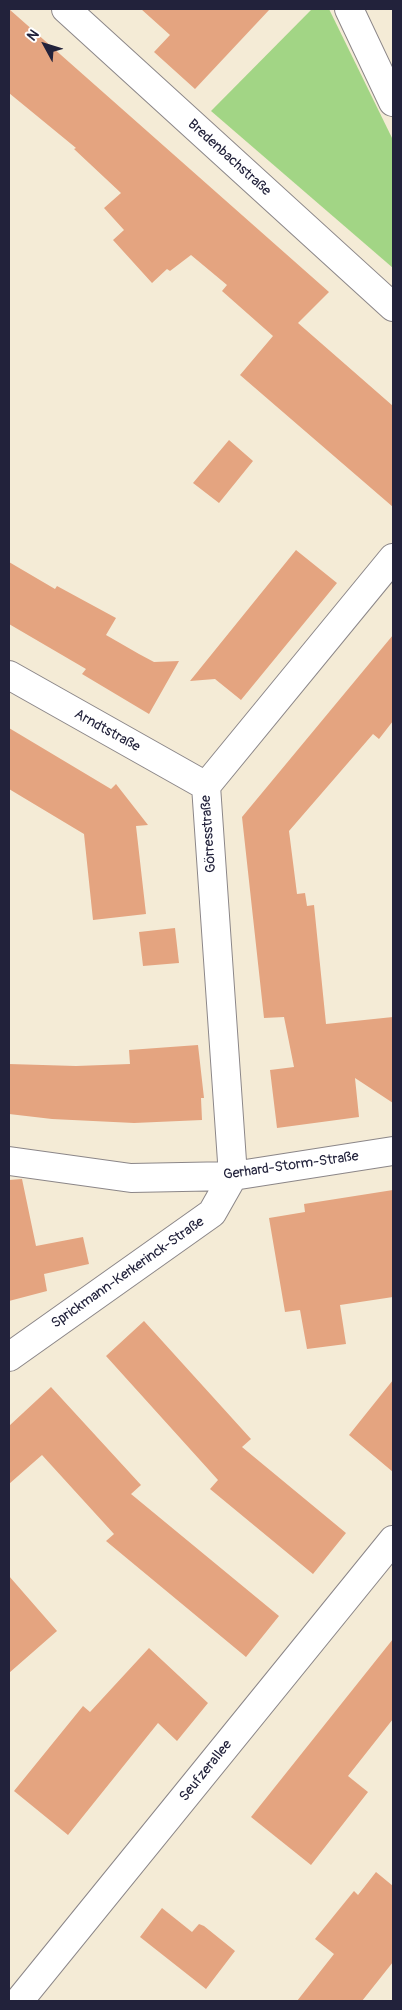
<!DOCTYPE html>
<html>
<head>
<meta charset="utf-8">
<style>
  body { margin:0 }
  #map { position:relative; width:402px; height:2010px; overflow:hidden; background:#f4ebd6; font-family:Pangolin,sans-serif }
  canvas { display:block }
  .frame { position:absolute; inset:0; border:10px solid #22223b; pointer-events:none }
  .north { position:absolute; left:20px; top:20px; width:50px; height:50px; -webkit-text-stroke:4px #fff; paint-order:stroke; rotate:309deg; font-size:14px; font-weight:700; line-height:20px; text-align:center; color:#22223b }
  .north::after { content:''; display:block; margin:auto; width:18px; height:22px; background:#22223b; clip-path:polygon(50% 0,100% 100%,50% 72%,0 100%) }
</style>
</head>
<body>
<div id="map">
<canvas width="402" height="2010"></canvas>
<div class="frame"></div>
<div class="north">N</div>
</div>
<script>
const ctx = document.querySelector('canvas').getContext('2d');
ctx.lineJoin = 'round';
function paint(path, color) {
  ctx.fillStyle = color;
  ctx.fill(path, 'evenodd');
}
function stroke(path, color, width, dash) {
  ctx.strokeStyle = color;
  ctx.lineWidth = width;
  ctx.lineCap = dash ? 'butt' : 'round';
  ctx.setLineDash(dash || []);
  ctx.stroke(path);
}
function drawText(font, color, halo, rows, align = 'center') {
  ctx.font = font + ' Pangolin,sans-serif';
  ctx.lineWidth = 4;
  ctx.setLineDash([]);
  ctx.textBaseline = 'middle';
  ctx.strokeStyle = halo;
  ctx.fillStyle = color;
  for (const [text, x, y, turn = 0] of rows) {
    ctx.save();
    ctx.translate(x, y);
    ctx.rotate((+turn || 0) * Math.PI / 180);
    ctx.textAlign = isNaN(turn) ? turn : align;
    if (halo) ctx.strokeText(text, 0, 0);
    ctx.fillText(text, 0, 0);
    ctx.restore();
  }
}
paint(new Path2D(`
  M 312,9 L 329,9 L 393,140 L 393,268 L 211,111 Z`), '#a2d585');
paint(new Path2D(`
  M 9,9 L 329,292 L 298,323 L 393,406 L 393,507 L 240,375 L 273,336 L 222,291 L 227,285 L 191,255 L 170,271 L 167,269 L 152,283 L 113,240 L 124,230 L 104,208 L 121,193 L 74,149 L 76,148 L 9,93 Z
  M 141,9 L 270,9 L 195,89 L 154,52 L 170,35 Z
  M 229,440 L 253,461 L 219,503 L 193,483 Z
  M 296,550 L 337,583 L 241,700 L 215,679 L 190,681 Z
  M 9,562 L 55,589 L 57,586 L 116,618 L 106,635 L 139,654 L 154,662 L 179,661 L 149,714 L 82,674 L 86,669 L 9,624 Z
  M 393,635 L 393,721 L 379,739 L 373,734 L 289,831 L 297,894 L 305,893 L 307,906 L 314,905 L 326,1024 L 393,1017 L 393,1103 L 355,1078 L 359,1117 L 277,1128 L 270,1070 L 294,1067 L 284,1017 L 264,1018 L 242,817 Z
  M 9,728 L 111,789 L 116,784 L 148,825 L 136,826 L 146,914 L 93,920 L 84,834 L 9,789 Z
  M 175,928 L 179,963 L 143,966 L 139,932 Z
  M 198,1045 L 204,1098 L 201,1098 L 202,1120 L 134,1123 L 52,1119 L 9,1114 L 9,1064 L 76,1066 L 130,1064 L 129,1050 Z
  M 22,1179 L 36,1246 L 83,1237 L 89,1264 L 44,1274 L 47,1291 L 9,1301 L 9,1180 Z
  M 393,1190 L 393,1297 L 340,1305 L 346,1344 L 307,1349 L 300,1310 L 285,1312 L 269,1218 L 305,1212 L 304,1204 Z
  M 144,1321 L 251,1439 L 242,1447 L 346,1533 L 313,1574 L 210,1489 L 218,1480 L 106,1356 Z
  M 393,1380 L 393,1472 L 349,1435 Z
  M 51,1387 L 141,1485 L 131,1494 L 279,1616 L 246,1657 L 106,1541 L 114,1534 L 42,1455 L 9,1484 L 9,1426 Z
  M 9,1576 L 57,1631 L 9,1673 Z
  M 393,1639 L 393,1719 L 348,1776 L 368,1792 L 311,1865 L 251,1817 Z
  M 149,1648 L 208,1703 L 177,1741 L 158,1723 L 68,1835 L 14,1791 L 83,1706 L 90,1712 Z
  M 376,1872 L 393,1886 L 393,1962 L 362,2001 L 297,2001 L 334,1954 L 315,1939 L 354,1891 L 358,1895 Z
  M 162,1908 L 192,1932 L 199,1924 L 204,1926 L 235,1951 L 206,1989 L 140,1937 Z`), '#e4a480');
const minor = new Path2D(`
  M 66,9 L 393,307
  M 349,9 L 393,102
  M 9,675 L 206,786
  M 9,1161 L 131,1178 L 233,1176 L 393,1151
  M 9,1357 L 212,1213 L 233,1176 L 206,786 L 393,558
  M 19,2001 L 393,1540`);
stroke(minor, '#8b8688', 30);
stroke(minor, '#fff', 28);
drawText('14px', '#22223b', '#fff', [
  ["Bredenbachstraße",229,158,42],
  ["Arndtstraße",107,731,29],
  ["Görresstraße",209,834,-94],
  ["Gerhard-Storm-Straße",291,1166,-8],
  ["Sprickmann-Kerkerinck-Straße",128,1273,-35],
  ["Seufzerallee",206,1771,-51]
]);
</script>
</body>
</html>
